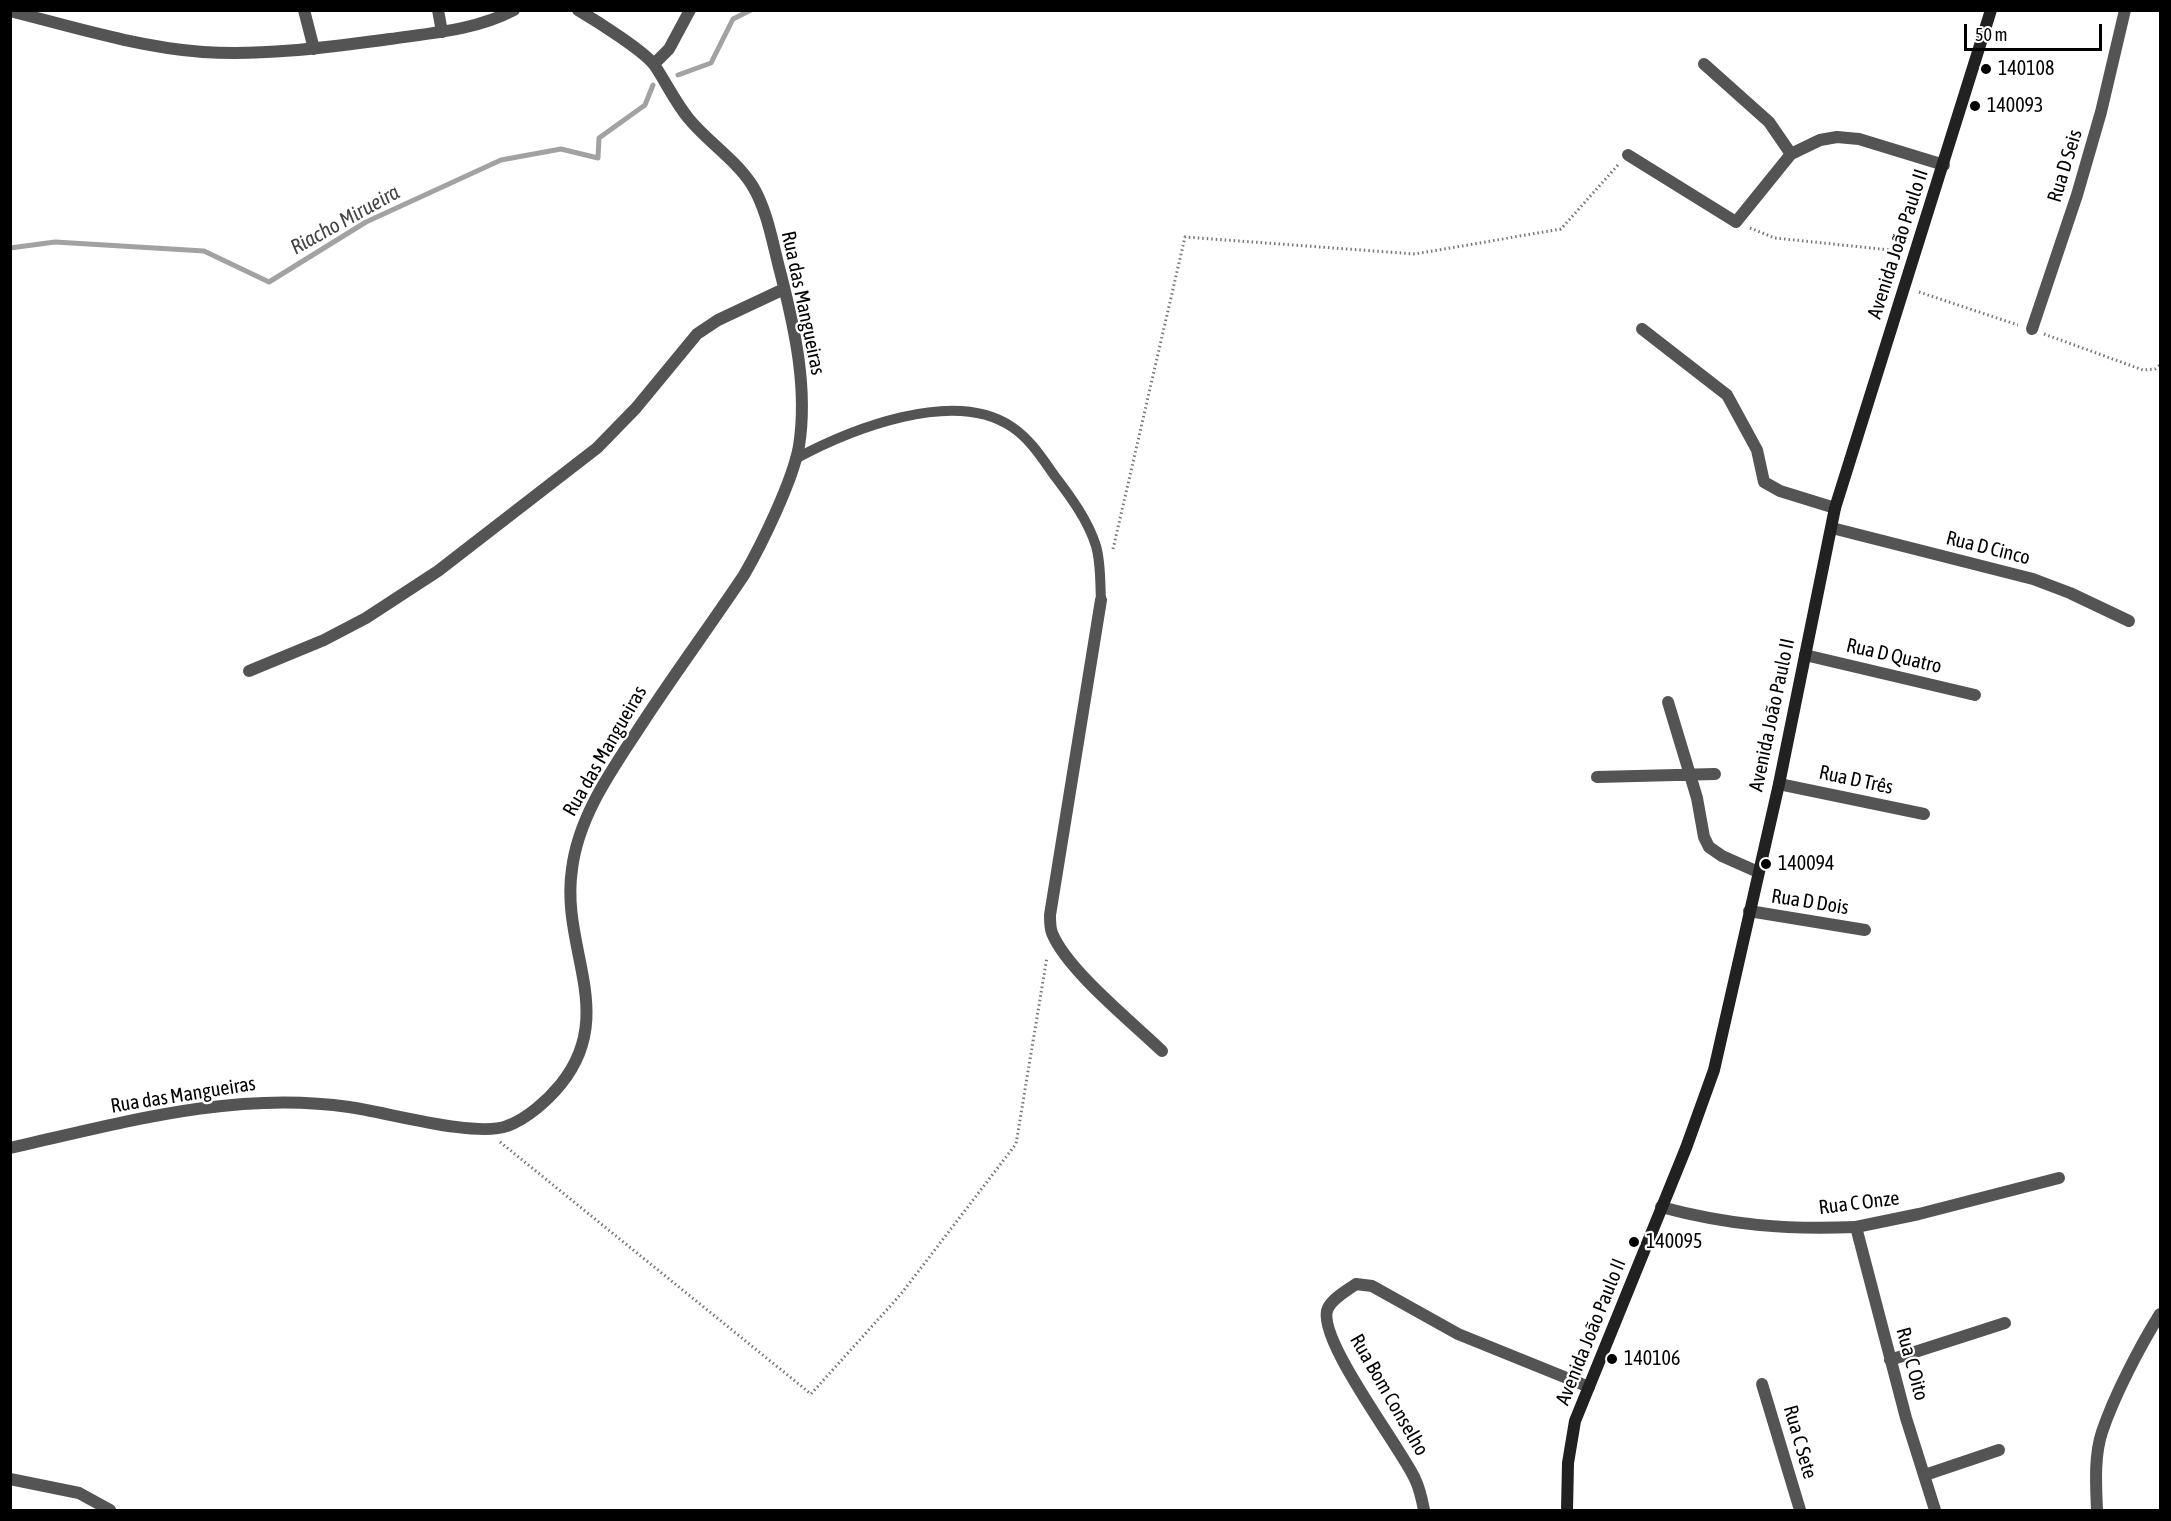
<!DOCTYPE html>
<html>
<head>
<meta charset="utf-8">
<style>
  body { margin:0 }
  #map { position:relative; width:2171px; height:1521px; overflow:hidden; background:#fff; font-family:"Asap Condensed",sans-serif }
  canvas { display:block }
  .frame { position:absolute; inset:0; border:12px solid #000; pointer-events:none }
  .scale { position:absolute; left:1964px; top:24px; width:138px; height:27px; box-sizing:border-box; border:3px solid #000; border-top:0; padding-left:8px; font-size:18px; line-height:21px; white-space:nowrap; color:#000; -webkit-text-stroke:4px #fff; paint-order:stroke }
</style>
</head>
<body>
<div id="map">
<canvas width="2171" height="1521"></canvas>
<div class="frame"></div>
<div class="scale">50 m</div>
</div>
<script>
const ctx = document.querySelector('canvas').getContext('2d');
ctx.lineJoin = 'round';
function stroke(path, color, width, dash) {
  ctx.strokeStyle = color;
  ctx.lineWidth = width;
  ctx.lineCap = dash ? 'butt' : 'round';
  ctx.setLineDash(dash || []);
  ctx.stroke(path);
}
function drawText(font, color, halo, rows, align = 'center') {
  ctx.font = font + ' "Asap Condensed",sans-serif';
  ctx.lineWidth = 4.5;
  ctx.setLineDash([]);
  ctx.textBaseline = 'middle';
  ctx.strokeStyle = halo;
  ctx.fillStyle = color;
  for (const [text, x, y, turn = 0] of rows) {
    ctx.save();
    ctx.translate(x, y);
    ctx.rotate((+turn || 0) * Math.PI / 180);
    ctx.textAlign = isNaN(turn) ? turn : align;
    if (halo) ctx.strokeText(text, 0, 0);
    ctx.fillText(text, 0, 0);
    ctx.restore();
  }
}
stroke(new Path2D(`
  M 678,75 L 711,63 L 733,19 L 751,10
  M 10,248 L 55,242 L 204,251 L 269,282 L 366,222 L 501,160 L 561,149 L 598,158 L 599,138 L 645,105 L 653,85`), '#a2a2a2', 5);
stroke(new Path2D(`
  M 1750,228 L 1775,238 L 1900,251
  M 1919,292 L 2018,325
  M 2044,334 L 2143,370 L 2155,369 L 2160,365
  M 1113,549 L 1185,237 L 1415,254 L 1561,229 L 1618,165
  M 500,1142 L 811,1394 L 901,1294 L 1016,1144 L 1047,957`), '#767676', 3, [1.5, 3]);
stroke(new Path2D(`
  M 795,459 C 849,430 954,387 1012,427 C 1030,439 1042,458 1054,475 C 1070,496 1088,520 1096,546 C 1101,563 1100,583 1101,600`), '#545454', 10);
stroke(new Path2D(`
  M 1661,1207 C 1728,1225 1786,1230 1856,1227`), '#545454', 12);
stroke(new Path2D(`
  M 304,10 L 314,49
  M 438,10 L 442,32
  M 10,11 C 73,27 138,47 203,52 C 266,56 328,47 390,39 C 432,33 476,30 514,10
  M 654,64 L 669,49 L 690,10
  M 1704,64 L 1769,122 L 1791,154
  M 1628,155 L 1736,222 L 1791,154 L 1820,140 L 1837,137 L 1859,139 L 1944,165
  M 1642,329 L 1727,395 L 1757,450 L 1764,482 L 1780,491 L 1835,508
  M 2032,329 L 2077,195 L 2101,112 L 2125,10
  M 1832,528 L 2033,579 L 2070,593 L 2129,621
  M 1101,600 L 1050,915 C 1050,920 1050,928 1052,933 C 1067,970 1132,1022 1162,1051
  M 1805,655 L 1975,695
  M 249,671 L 324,640 L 366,618 L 438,571 L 597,448 L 636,408 L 697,334 L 718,320 L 784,289
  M 1668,702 L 1697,798 L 1704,837 L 1709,847 L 1722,856 L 1758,872
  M 1597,777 L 1715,774
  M 1779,784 L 1924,814
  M 1749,911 L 1865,930
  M 10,1148 C 121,1123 235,1090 349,1107 C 386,1112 476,1138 507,1126 C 527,1119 548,1100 561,1084 C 618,1013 560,948 572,869 C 578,820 607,777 634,736 C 669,681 708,629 744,575 C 762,544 793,480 799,446 C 808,389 795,330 781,275 C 773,246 768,211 752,185 C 735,159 708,142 689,119 C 675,102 667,84 655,66 C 646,52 595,20 578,10
  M 1890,1360 L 2005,1323
  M 1762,1384 L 1800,1510
  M 1925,1475 L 1999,1450
  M 10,1479 L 79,1493 L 110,1510
  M 1424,1510 C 1422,1500 1420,1489 1415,1479 C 1402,1449 1314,1336 1328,1308 C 1333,1298 1348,1290 1356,1284 L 1372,1286 L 1458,1334 L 1589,1387
  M 1935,1510 L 1906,1418 L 1856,1227 L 1919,1214 L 2059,1178
  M 2097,1510 C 2096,1485 2094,1456 2102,1432 C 2114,1396 2140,1346 2160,1314`), '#545454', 12);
stroke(new Path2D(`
  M 1567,1510 L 1568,1463 L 1575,1421 L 1686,1148 L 1714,1070 L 1779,784 L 1835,508 L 1991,10`), '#212121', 12);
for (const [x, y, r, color] of [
  [1986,69,6,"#000"],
  [1975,106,6,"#000"],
  [1766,864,6,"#000"],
  [1634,1242,6,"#000"],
  [1612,1359,6,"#000"]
]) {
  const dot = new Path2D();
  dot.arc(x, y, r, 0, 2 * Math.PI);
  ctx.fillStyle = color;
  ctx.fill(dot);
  stroke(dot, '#fff', 2);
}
drawText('20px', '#000', '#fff', [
  ["140108",1998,69],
  ["140093",1987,106],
  ["140094",1778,864],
  ["140095",1646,1242],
  ["140106",1624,1359]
], 'left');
drawText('20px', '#000', '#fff', [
  ["Rua D Seis",2065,166,-73],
  ["Avenida João Paulo II",1898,244,-72],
  ["Rua das Mangueiras",803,303,78],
  ["Rua D Cinco",1988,548,14],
  ["Rua D Quatro",1894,656,13],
  ["Avenida João Paulo II",1772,715,-78],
  ["Rua das Mangueiras",605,751,-60],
  ["Rua D Três",1856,780,12],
  ["Rua D Dois",1810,902,9],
  ["Rua das Mangueiras",183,1095,-9],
  ["Rua C Onze",1859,1203,-7],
  ["Avenida João Paulo II",1591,1332,-68],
  ["Rua C Oito",1912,1364,75],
  ["Rua Bom Conselho",1389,1395,60],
  ["Rua C Sete",1800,1442,74]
]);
drawText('italic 21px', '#434343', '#fff', [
  ["Riacho Mirueira",345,220,-29]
]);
</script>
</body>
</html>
